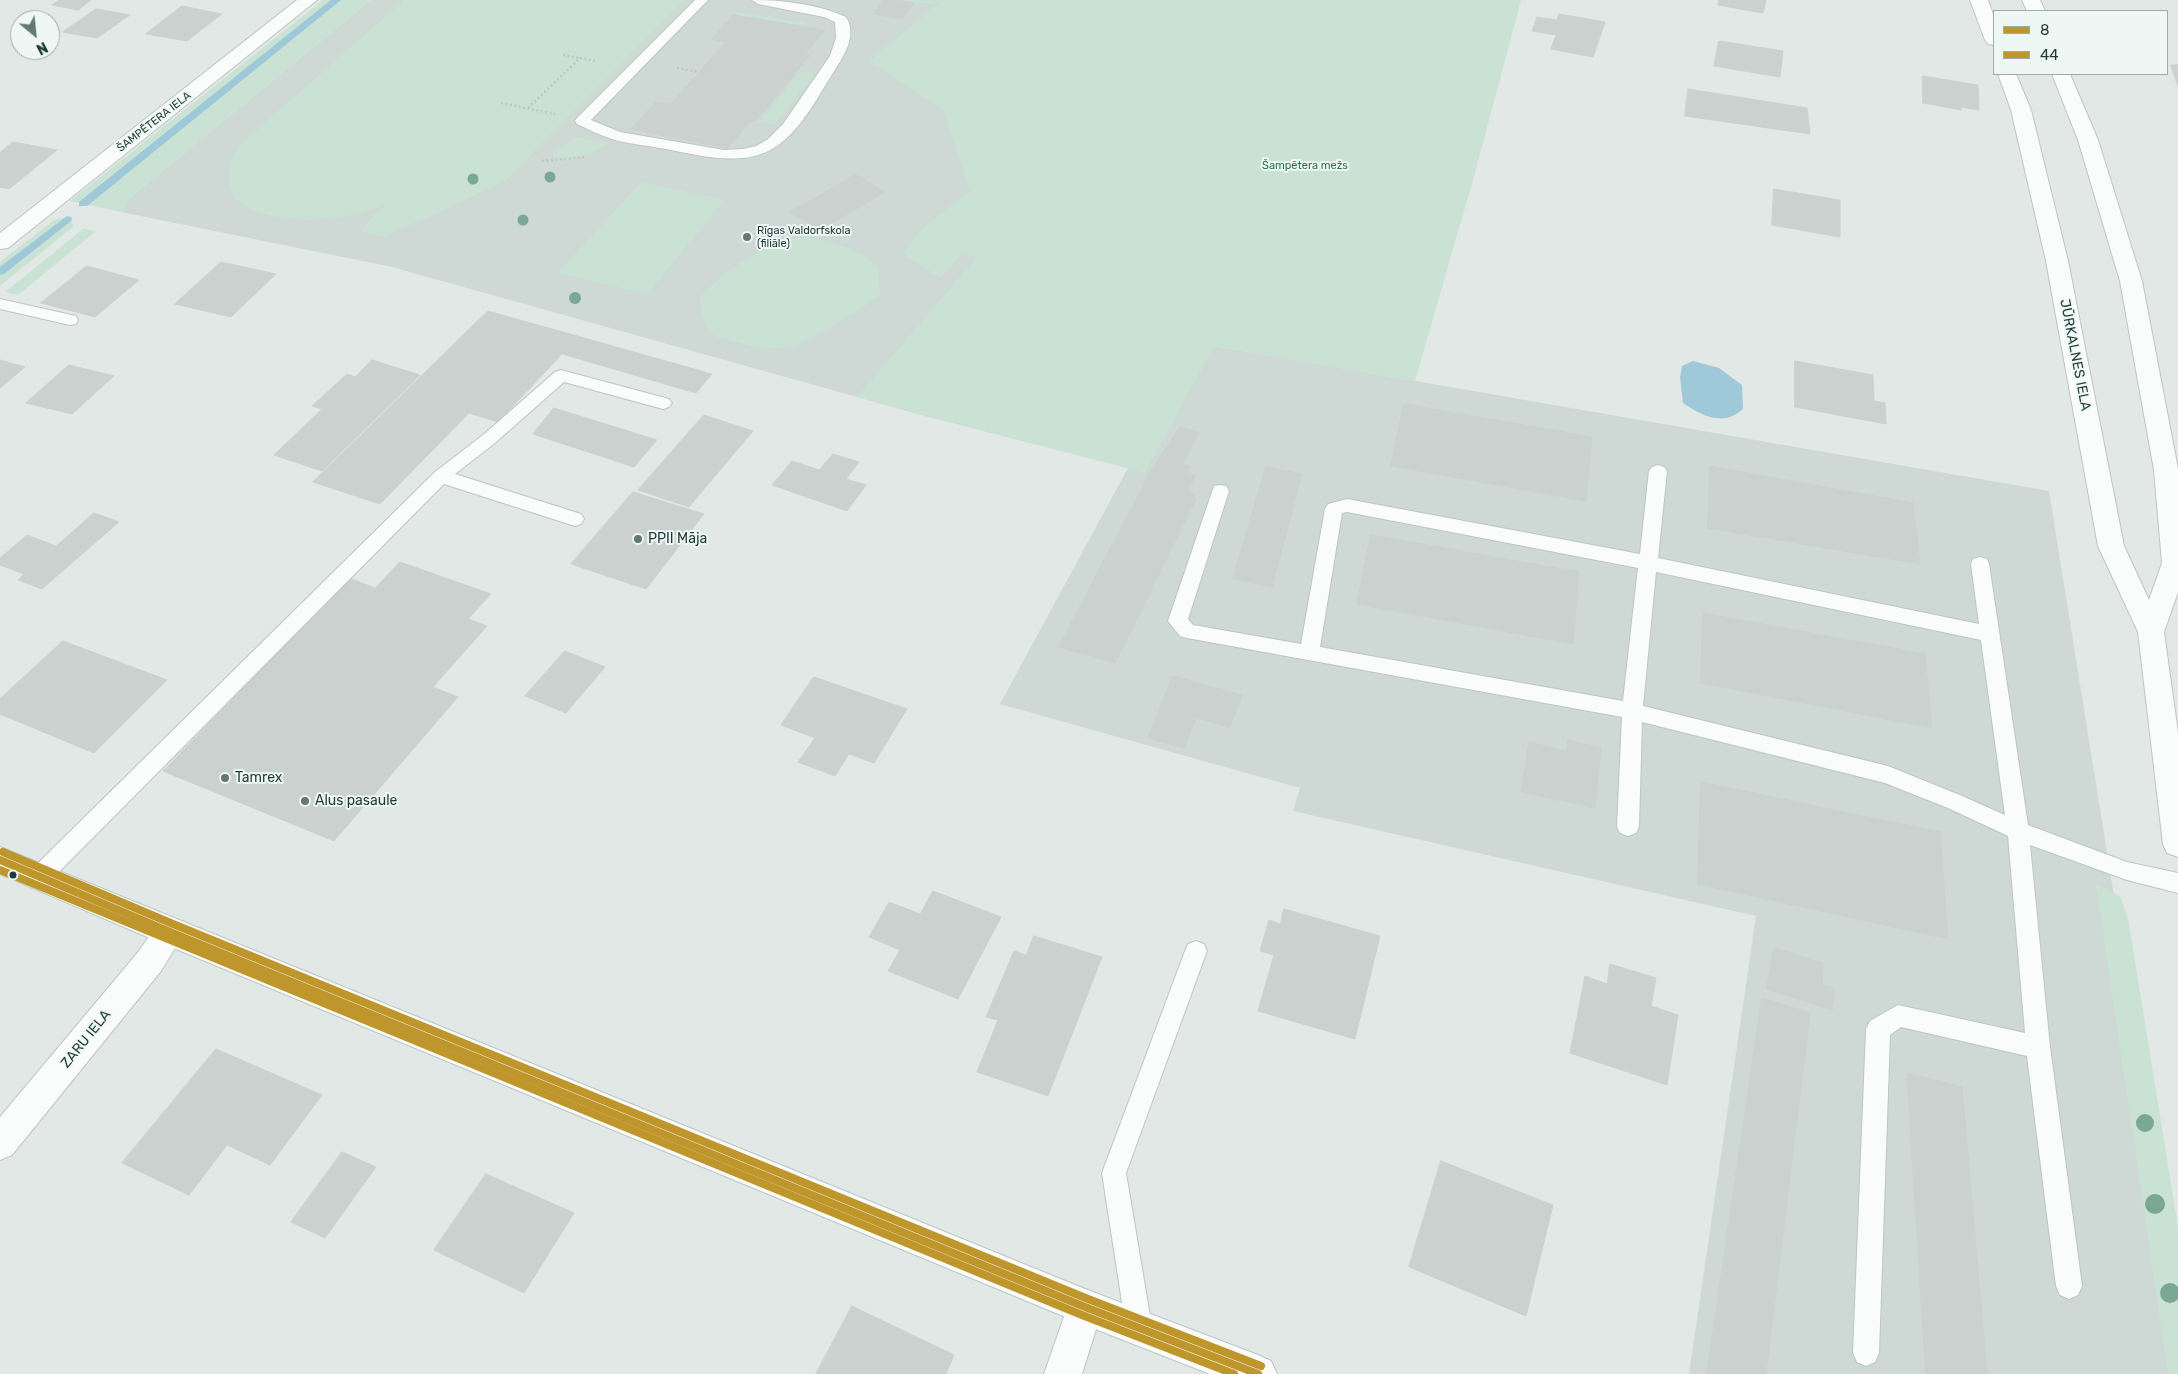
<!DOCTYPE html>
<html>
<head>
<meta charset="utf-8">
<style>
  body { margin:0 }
  #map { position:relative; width:2178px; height:1374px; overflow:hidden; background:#e1e8e6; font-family:Rubik,sans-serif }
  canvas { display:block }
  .legend { position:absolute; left:1993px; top:10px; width:175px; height:65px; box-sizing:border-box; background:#eff7f4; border:1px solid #9caca9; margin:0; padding:6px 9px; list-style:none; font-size:15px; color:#1f3b38 }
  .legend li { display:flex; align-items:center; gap:10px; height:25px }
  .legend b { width:25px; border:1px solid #9caca9 }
  .north { position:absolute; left:10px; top:10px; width:50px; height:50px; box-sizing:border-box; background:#eff7f4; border:1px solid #9caca9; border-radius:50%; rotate:152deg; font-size:14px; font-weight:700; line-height:20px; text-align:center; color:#1f3b38 }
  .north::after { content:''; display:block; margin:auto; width:18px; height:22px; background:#637875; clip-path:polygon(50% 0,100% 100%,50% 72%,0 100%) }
</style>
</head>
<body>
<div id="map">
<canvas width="2178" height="1374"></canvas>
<ul class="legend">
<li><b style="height:6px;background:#bf962b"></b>8</li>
<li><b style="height:6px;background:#bf962b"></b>44</li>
</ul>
<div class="north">N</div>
</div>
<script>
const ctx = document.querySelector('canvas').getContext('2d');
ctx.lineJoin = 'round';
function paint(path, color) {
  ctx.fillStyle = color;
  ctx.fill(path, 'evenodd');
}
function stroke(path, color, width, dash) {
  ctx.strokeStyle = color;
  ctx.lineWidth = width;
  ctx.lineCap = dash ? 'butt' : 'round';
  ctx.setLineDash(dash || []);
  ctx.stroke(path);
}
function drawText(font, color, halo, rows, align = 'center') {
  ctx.font = font + ' Rubik,sans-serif';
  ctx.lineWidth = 4;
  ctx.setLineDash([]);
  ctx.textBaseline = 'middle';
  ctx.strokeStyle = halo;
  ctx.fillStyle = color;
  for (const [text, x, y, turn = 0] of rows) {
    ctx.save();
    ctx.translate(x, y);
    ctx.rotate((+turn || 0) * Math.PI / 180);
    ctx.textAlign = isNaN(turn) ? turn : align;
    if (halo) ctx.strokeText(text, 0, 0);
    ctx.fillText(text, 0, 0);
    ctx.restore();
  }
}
paint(new Path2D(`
  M 371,0 L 884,0 L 874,13 L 902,19 L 915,3 L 939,2 L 1214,346 L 2049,491 L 2178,1295 L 2178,1374 L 1689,1374 L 1756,916 L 1293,811 L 1300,788 L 1000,704 L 1128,468 L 925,416 L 392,267 L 121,212 L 131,197 Z`), '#ced9d6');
paint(new Path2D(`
  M 323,0 L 371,0 L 131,197 L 121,212 L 70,201 Z
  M 404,0 L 685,0 L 505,181 L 384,237 L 360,231 L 386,204 C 365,213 342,218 319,219 C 292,221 232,216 229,182 C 227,165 230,156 241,144 Z
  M 897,0 L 1521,0 L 1473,180 L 1415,381 L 1214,346 L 1145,473 L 857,397 L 977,257 L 963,254 L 940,278 L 902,253 L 922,229 L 970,191 L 943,110 L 869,61 L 939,3 L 915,3 Z
  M 737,12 L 805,23 L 802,27 L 734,15 Z
  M 800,72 L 814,74 L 775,124 L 760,122 Z
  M 575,137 L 608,143 C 595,152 570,165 554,156 L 554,153 Z
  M 641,182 L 725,200 L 647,294 L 558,273 Z
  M 60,218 L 71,220 L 74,226 L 0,286 L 0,262 L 53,221 Z
  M 83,229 L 96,231 L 18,295 L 5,292 Z
  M 804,236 L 853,249 L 878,266 L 880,296 L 831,327 L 791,347 L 763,349 L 714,336 L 705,324 L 701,312 L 700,297 L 724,274 L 772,243 Z
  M 2096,885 L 2120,896 L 2128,918 L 2178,1227 L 2178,1374 L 2168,1374 Z`), '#c9e2d4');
paint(new Path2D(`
  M 1693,361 L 1719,368 L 1742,385 L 1743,409 C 1723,427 1702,416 1683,403 L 1680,377 L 1682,366 Z`), '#9fc8d9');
paint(new Path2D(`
  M 331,0 L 341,0 L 87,206 L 79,206 L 79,202 Z
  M 67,216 L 71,217 L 72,219 L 71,221 L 4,274 L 0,275 L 0,267 Z`), '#9fc8d9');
const building = new Path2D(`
  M 60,0 L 91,0 L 78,10 L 52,5 Z
  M 884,0 L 897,0 L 915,3 L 902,19 L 873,14 Z
  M 1719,0 L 1766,0 L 1763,13 L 1718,5 Z
  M 182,6 L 222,14 L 187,41 L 146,34 Z
  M 96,9 L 130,15 L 97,38 L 63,32 Z
  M 1559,14 L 1605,22 L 1593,57 L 1551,49 L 1556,35 L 1532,31 L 1537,17 L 1557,20 Z
  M 734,15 L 825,30 L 805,54 L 810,55 L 756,121 L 750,121 L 728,148 L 631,129 L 656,102 L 671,104 L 726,42 L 712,39 Z
  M 1719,41 L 1783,51 L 1780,77 L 1714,66 Z
  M 2171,65 L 2178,65 L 2178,86 Z
  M 1923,76 L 1978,85 L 1979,110 L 1961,107 L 1961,110 L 1923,103 Z
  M 1688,89 L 1807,108 L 1810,134 L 1685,116 Z
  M 13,142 L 57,150 L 9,189 L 0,187 L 0,153 Z
  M 856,175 L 885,192 L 820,230 L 791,212 Z
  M 1774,189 L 1840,200 L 1840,237 L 1772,225 Z
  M 221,262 L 276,274 L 231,317 L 175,304 Z
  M 87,266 L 139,280 L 95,317 L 41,303 Z
  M 488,311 L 712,374 L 696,393 L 562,354 L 498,422 L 469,413 L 380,504 L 313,482 Z
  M 0,360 L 25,367 L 0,388 Z
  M 372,360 L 420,375 L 322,471 L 274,455 L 322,409 L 312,406 L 347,374 L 355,377 Z
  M 1795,361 L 1873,375 L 1874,401 L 1885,403 L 1886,424 L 1795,407 Z
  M 69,365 L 114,376 L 72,414 L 26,403 Z
  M 1404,404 L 1592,437 L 1586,501 L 1391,466 Z
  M 554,408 L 657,440 L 634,467 L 533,434 Z
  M 704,415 L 753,431 L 689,507 L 638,490 Z
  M 1180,427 L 1199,432 L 1183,464 L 1160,458 Z
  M 833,454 L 859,462 L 846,479 L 866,485 L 847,511 L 772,485 L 792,461 L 819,470 Z
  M 1159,458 L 1190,466 L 1188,473 L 1196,475 L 1188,489 L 1148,477 Z
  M 1710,466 L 1913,503 L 1920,564 L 1708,528 Z
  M 1266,467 L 1302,474 L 1272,587 L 1233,579 Z
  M 1148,477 L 1188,489 L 1196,499 L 1115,663 L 1059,647 Z
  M 633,492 L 704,514 L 646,589 L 571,564 Z
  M 94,513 L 119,522 L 42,589 L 18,580 L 24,574 L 0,565 L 0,558 L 27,535 L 56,546 Z
  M 1371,535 L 1579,572 L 1573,644 L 1357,604 Z
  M 400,562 L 491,594 L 468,619 L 487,626 L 433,687 L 458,697 L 334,841 L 163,771 L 349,578 L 375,588 Z
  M 1703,613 L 1925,654 L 1932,728 L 1701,683 Z
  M 63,641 L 167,680 L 94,753 L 0,714 L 0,699 Z
  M 565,651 L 605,667 L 566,713 L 525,696 Z
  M 1173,676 L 1242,695 L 1230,727 L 1196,718 L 1184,748 L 1148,738 Z
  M 814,677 L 907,709 L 874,763 L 849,754 L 835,776 L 798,762 L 815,738 L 781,725 Z
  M 1568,740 L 1601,748 L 1595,808 L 1521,792 L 1529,742 L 1566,751 Z
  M 1701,782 L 1940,832 L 1948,939 L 1698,884 Z
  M 933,891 L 1001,917 L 958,999 L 888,971 L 900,950 L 869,937 L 889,902 L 920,914 Z
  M 1284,909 L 1380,936 L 1355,1039 L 1258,1011 L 1274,955 L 1260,951 L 1269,920 L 1280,924 Z
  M 1034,936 L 1102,957 L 1048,1096 L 977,1072 L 998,1020 L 986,1017 L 1014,951 L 1026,955 Z
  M 1774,948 L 1823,963 L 1822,984 L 1835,989 L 1832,1010 L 1767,989 Z
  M 1610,964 L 1656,978 L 1651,1006 L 1678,1015 L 1667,1085 L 1570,1053 L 1585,976 L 1607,984 Z
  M 1762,998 L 1810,1013 L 1766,1373 L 1768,1374 L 1707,1374 Z
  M 216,1049 L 322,1095 L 270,1165 L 227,1145 L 189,1195 L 122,1163 Z
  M 1907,1073 L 1962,1087 L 1987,1374 L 1926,1374 Z
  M 342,1152 L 376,1167 L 325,1238 L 291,1222 Z
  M 1441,1161 L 1553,1205 L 1526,1316 L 1409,1267 Z
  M 486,1174 L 574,1213 L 524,1293 L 434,1250 Z
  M 852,1306 L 954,1355 L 946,1374 L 816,1374 Z`);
paint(building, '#cbd1cf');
stroke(building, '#cad1cf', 1);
const lane = new Path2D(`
  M 695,0 L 708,0 L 591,120 L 620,132 L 724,150 L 743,149 L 756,146 L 767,140 L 783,124 L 830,56 L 836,38 L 835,22 L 824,17 L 758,4 L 752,0 C 783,0 817,4 846,17 C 858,36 843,57 833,73 C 817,98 799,134 772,149 C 738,168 696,154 660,148 C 645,145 627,144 612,139 C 600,135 588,129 577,124 L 575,121 L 577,118 Z
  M 0,299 L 76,316 L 78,320 L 76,324 L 70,325 L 0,309 Z
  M 561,370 L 669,399 L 672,403 L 669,407 L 663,409 L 564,382 L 495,443 L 455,474 L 581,514 L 584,519 L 581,524 L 575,526 L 444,484 L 47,884 L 39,886 L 31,884 L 28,877 L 31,870 L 435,472 L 483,435 L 555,372 Z
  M 1658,465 L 1664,467 L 1667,471 L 1658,558 L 1979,624 L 1971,564 L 1973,559 L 1980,557 L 1987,559 L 1989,564 L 2028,825 L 2127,862 L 2178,873 L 2178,893 L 2127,880 L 2030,845 L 2050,1047 L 2082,1286 L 2078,1295 L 2069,1299 L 2060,1295 L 2056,1286 L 2027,1056 L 1901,1027 L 1890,1035 L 1879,1353 L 1875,1362 L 1866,1366 L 1857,1362 L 1853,1353 L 1866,1029 L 1870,1021 L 1898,1005 L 2025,1033 L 2008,836 L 1948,808 L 1885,783 L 1642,722 L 1639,827 L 1636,833 L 1628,836 L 1620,833 L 1617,827 L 1622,717 L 1187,638 L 1180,636 L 1168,621 L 1214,486 L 1220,485 L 1226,486 L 1229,491 L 1188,619 L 1193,625 L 1301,644 L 1325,509 L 1328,504 L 1347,499 L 1640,554 L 1649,471 L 1652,467 ZM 1347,512 L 1638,568 L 1623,701 L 1320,647 L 1342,513 ZM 1656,572 L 1981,640 L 2005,815 L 1962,796 L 1888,766 L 1643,706 Z
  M 1196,941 L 1204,944 L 1207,951 L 1126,1173 L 1152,1328 L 1148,1337 L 1139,1341 L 1130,1337 L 1126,1328 L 1102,1173 L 1185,951 L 1188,944 Z`);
const street = new Path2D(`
  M 297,0 L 317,0 L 8,248 L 0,249 L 0,233 Z
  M 170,918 L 181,922 L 185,932 L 161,971 L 12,1155 L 0,1160 L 0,1117 L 139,951 L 159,922 Z
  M 1085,1289 L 1098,1294 L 1103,1307 L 1082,1374 L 1044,1374 L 1072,1294 Z`);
const secondary = new Path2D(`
  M 1970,0 L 1988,0 L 1994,17 L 1994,45 L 1988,44 L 1985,40 Z
  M 2022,0 L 2040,0 L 2045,11 L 2027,11 Z
  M 1998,74 L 2016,74 L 2031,110 L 2068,261 L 2124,546 L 2149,600 L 2162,563 L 2154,470 L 2120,281 L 2078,140 L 2052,74 L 2070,74 L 2098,140 L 2142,281 L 2178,469 L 2178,592 L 2164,632 L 2178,733 L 2178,857 L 2167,853 L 2163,844 L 2138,632 L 2098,546 L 2046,261 L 2011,110 Z
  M 0,847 L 1085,1289 L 1258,1355 L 1271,1361 L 1277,1374 L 1210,1374 L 1085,1325 L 159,942 L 0,874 Z`);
stroke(lane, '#bec5c3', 2);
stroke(street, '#bec5c3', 2);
stroke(secondary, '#bdc6c3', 2);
stroke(new Path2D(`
  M 563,55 L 580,58
  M 677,68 L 699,72
  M 501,103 L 555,114
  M 528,108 L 580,58 L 596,61
  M 542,161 L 585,157`), '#bfc8c7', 2.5, [2, 2.5]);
paint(lane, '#fafcfb');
paint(street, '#fafcfb');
paint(secondary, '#fafcfb');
stroke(new Path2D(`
  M 0,860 L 170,932 L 1085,1307 L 1258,1374`), '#bf962b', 8);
stroke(new Path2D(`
  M 0,870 L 1082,1315 L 1234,1374`), '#bf962b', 8);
stroke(new Path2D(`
  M 3,852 L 173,924 L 1088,1299 L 1261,1366`), '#bf962b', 8);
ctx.fillStyle = '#7ba894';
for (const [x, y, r] of [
  [550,177,5.5],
  [473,179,5.5],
  [523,220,5.5],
  [575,298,6],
  [2145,1123,9],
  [2155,1204,10],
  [2170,1293,10]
]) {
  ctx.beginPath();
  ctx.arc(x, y, r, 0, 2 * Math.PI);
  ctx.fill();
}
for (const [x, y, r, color] of [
  [747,237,5,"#637875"],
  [638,539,5,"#637875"],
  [225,778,5,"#637875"],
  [305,801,5,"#637875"],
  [13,875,4.5,"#1f3b38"]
]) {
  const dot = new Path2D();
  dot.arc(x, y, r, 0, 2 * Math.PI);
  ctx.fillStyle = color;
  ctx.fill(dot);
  stroke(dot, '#eff7f4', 2);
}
drawText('11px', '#1f3b38', '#eff7f4', [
  ["ŠAMPĒTERA IELA",154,122,-38]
]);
drawText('11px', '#277450', '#eff7f4', [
  ["Šampētera mežs",1305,166]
]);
drawText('11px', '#1f3b38', '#eff7f4', [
  ["Rīgas Valdorfskola",757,231],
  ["(filiāle)",757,244]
], 'left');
drawText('14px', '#1f3b38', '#eff7f4', [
  ["JŪRKALNES IELA",2075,355,79],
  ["ZARU IELA",86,1039,-51]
]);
drawText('14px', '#1f3b38', '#eff7f4', [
  ["PPII Māja",648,539],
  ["Tamrex",235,778],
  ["Alus pasaule",315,801]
], 'left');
</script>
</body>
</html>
